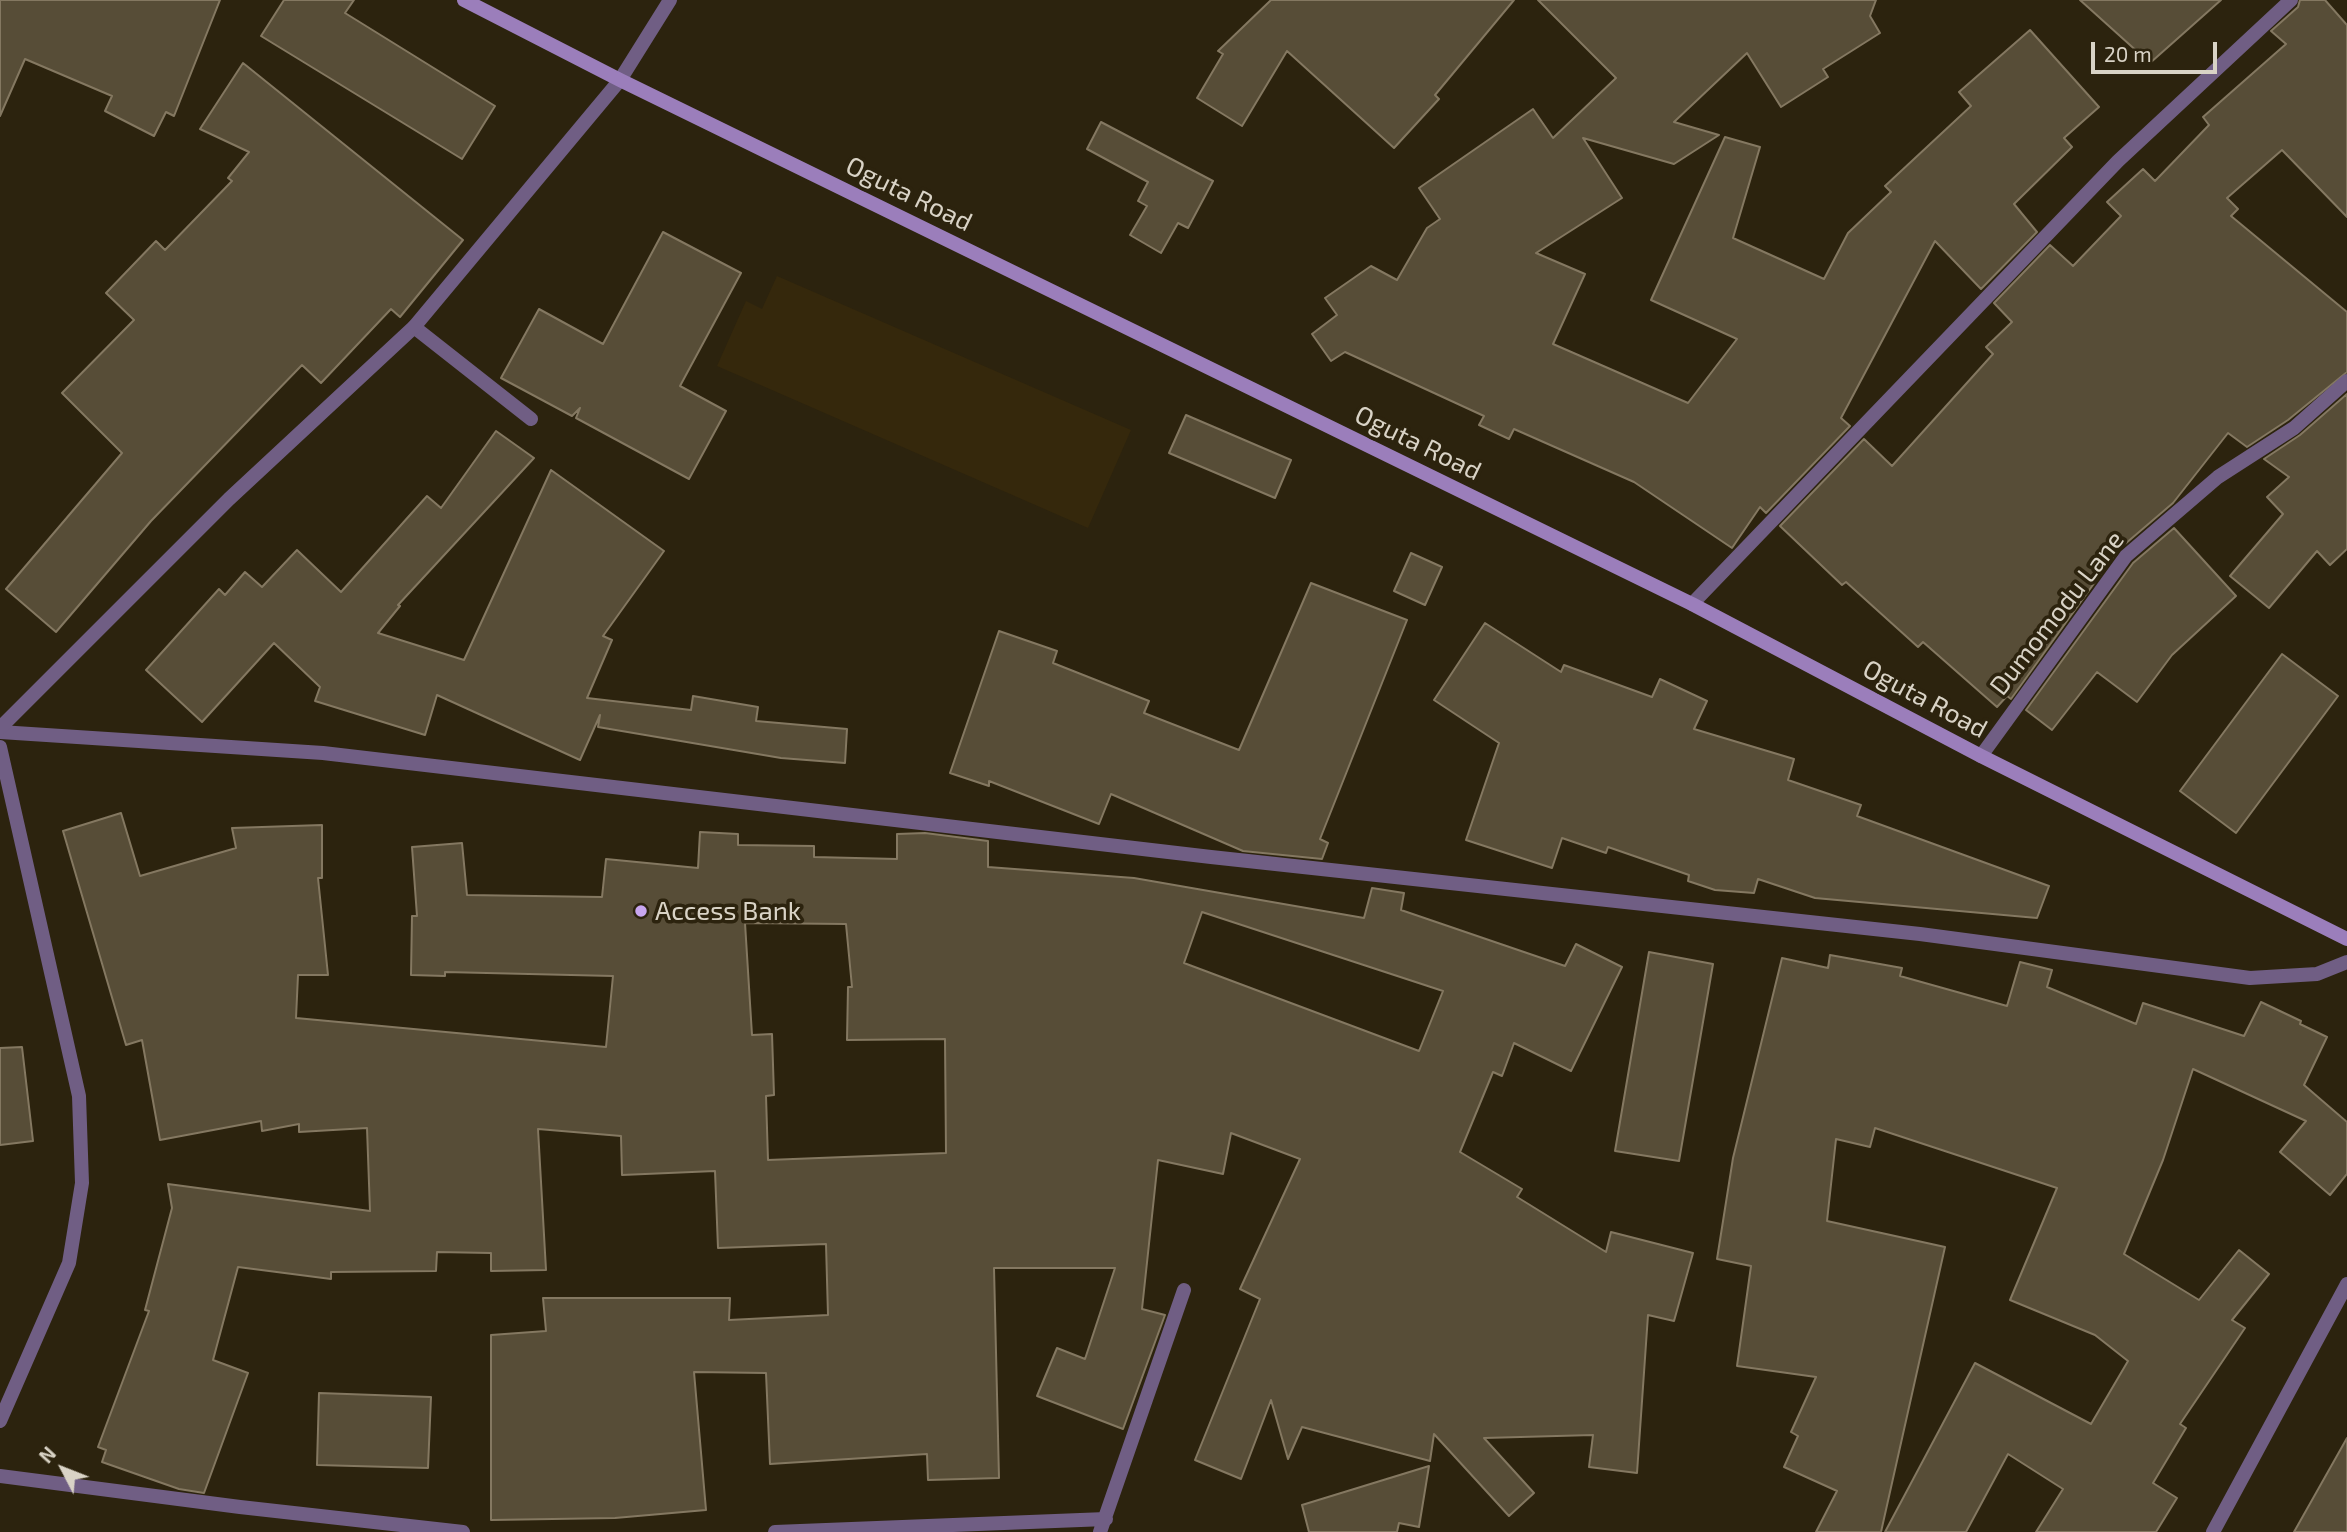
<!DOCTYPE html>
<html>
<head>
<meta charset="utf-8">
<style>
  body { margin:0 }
  #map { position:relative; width:2347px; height:1532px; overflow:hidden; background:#2c230e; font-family:"Exo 2",sans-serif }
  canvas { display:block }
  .north { position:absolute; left:28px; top:1434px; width:70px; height:70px; -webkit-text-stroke:5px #2c230e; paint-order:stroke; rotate:312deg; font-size:19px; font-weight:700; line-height:28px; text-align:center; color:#d9d3c6 }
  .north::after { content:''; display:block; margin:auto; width:24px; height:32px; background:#d9d3c6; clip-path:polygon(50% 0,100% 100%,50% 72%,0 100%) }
  .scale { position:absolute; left:2091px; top:42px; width:126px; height:32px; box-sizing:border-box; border:4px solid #d9d3c6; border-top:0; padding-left:9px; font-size:21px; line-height:24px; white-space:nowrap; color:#d9d3c6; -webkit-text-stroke:5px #2c230e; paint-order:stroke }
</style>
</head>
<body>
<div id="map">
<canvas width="2347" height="1532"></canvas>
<div class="north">N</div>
<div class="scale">20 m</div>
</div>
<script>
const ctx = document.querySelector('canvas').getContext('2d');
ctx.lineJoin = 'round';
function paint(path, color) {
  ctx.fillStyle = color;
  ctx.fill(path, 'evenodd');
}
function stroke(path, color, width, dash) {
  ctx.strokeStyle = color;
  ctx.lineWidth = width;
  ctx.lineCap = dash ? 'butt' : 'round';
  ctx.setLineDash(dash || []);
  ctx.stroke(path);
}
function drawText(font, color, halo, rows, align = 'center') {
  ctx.font = font + ' "Exo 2",sans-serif';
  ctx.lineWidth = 7;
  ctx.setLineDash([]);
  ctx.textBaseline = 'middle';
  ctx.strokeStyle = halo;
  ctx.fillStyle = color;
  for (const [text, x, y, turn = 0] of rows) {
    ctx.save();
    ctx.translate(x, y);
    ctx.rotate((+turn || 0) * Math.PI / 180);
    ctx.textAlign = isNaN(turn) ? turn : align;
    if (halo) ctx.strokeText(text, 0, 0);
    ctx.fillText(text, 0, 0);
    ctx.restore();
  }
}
paint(new Path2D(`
  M 777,276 L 1131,430 L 1088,528 L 717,366 L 746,301 L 762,309 Z`), '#35280c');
const building = new Path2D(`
  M 0,0 L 220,0 L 174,116 L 166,112 L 154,136 L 105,111 L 112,96 L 25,59 L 0,116 Z
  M 284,0 L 354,0 L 345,13 L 495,106 L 462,159 L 261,36 Z
  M 1271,0 L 1514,0 L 1435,95 L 1439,99 L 1394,148 L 1287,51 L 1242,126 L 1197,98 L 1223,54 L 1218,51 Z
  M 1538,0 L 1876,0 L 1870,16 L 1880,33 L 1823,69 L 1828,77 L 1781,107 L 1747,53 L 1674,122 L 1719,135 L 1674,164 L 1583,138 L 1622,198 L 1536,253 L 1585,274 L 1553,344 L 1688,403 L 1737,339 L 1651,300 L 1725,137 L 1760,147 L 1733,238 L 1824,279 L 1848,233 L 1891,192 L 1885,186 L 1971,106 L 1959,92 L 2030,30 L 2099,107 L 2064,138 L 2072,147 L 2014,204 L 2037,232 L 1981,289 L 1935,241 L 1841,418 L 1850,426 L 1766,513 L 1760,507 L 1732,548 L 1634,482 L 1514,429 L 1509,439 L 1479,425 L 1484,416 L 1345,352 L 1331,361 L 1312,334 L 1337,315 L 1325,298 L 1371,266 L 1397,280 L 1427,228 L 1440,219 L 1419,188 L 1533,109 L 1553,138 L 1616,78 Z
  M 2080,0 L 2221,0 L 2150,63 Z
  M 2300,0 L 2325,0 L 2347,25 L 2347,217 L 2282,150 L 2227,198 L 2238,209 L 2231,216 L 2347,312 L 2347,372 L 2288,420 L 2247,447 L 2228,433 L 2173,503 L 2118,550 L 2011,699 L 2007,696 L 1997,707 L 1923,642 L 1918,647 L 1846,582 L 1842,585 L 1780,526 L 1864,439 L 1892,466 L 1993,354 L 1986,347 L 2012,322 L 1994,303 L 2050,245 L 2073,266 L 2121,216 L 2107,202 L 2143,169 L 2155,181 L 2209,125 L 2203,117 L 2286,44 L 2271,31 L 2298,7 Z
  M 243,63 L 463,240 L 400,317 L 391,309 L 321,383 L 302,365 L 151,521 L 56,632 L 6,589 L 122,453 L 62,393 L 134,320 L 106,293 L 156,241 L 165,250 L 232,181 L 228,178 L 249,152 L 200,129 Z
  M 1101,122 L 1213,181 L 1188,228 L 1178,223 L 1161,253 L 1130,235 L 1147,206 L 1138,201 L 1148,182 L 1087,149 Z
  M 663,232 L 741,273 L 680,386 L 726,411 L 689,479 L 576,418 L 580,408 L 572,416 L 501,378 L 539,309 L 603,344 Z
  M 2347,394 L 2347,549 L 2330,565 L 2317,551 L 2269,608 L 2230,576 L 2283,514 L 2267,497 L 2289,477 L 2264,459 L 2300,435 Z
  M 1186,415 L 1291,460 L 1275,498 L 1169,453 Z
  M 496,431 L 534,458 L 398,605 L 400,606 L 378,633 L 464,660 L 551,470 L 664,551 L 603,636 L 612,640 L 587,698 L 691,710 L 693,696 L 758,707 L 756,721 L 847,729 L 845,763 L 781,758 L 598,727 L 600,715 L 580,760 L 437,695 L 425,735 L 315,701 L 320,687 L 274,643 L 202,722 L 146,670 L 219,589 L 225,595 L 245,572 L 262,587 L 297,550 L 341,592 L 427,496 L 441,508 Z
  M 2174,528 L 2236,596 L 2172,655 L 2137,702 L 2097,672 L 2052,730 L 2026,710 L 2133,563 Z
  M 1411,553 L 1442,567 L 1425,605 L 1394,591 Z
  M 1311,583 L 1407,620 L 1320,839 L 1328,843 L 1322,859 L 1243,851 L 1111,794 L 1099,824 L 989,781 L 989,786 L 950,773 L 999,631 L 1057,651 L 1053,663 L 1149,701 L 1144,713 L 1239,750 Z
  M 1485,623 L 1561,672 L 1564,665 L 1652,697 L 1660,679 L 1707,701 L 1694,729 L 1794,759 L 1788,780 L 1861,805 L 1857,816 L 2049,886 L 2037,918 L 1815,898 L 1758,879 L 1754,893 L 1715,890 L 1688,881 L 1689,875 L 1608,847 L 1606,853 L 1562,838 L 1552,868 L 1466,840 L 1499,743 L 1434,700 Z
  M 2282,654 L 2338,696 L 2236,833 L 2180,791 Z
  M 121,813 L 140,876 L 236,848 L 232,828 L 322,825 L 322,878 L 318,878 L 328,975 L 298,975 L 296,1018 L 606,1047 L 613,976 L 445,972 L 445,976 L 411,975 L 412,916 L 417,916 L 412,847 L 462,843 L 467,895 L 602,897 L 606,859 L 698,868 L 700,832 L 738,834 L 738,845 L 814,846 L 814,857 L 897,859 L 897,834 L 925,833 L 988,841 L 988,867 L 1134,878 L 1364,918 L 1372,888 L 1404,893 L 1401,910 L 1565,966 L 1576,944 L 1622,967 L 1571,1071 L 1514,1043 L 1502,1076 L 1493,1072 L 1460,1152 L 1522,1189 L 1517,1197 L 1606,1252 L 1611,1232 L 1693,1253 L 1674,1321 L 1648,1315 L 1637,1473 L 1589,1467 L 1593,1435 L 1484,1438 L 1534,1493 L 1509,1516 L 1434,1434 L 1430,1461 L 1302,1427 L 1288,1459 L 1271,1400 L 1241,1479 L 1195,1460 L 1260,1299 L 1240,1289 L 1300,1159 L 1231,1133 L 1223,1174 L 1158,1160 L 1142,1309 L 1165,1315 L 1123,1429 L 1037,1396 L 1057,1348 L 1085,1359 L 1115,1268 L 994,1268 L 999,1478 L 928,1480 L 927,1454 L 770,1464 L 766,1373 L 694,1372 L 706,1510 L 615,1518 L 491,1520 L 491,1335 L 546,1331 L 543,1298 L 730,1298 L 729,1320 L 828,1315 L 826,1244 L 718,1248 L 715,1171 L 622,1175 L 621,1136 L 538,1129 L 546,1270 L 491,1271 L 491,1253 L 437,1252 L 436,1271 L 331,1272 L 331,1279 L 238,1267 L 213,1360 L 248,1373 L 204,1493 L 179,1489 L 102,1462 L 106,1450 L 98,1447 L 149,1311 L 145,1310 L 172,1208 L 168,1184 L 370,1211 L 367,1128 L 299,1132 L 299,1124 L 262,1131 L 261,1121 L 160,1140 L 142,1040 L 126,1045 L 63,831 ZM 1202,912 L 1443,991 L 1419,1051 L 1184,963 ZM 745,923 L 846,924 L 852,987 L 848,987 L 847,1040 L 945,1039 L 946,1153 L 768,1160 L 766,1096 L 774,1095 L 772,1034 L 752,1035 Z
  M 1649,952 L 1713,964 L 1679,1161 L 1615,1151 Z
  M 1830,955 L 1902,968 L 1900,976 L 2007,1006 L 2020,962 L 2052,970 L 2047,987 L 2136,1024 L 2143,1003 L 2244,1036 L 2261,1002 L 2301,1021 L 2300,1024 L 2327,1037 L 2304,1085 L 2347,1122 L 2347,1174 L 2330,1195 L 2280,1152 L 2306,1121 L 2193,1069 L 2163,1160 L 2124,1254 L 2199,1300 L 2239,1250 L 2269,1274 L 2232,1320 L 2245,1328 L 2180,1424 L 2186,1428 L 2153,1483 L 2177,1498 L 2156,1532 L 2036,1532 L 2063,1489 L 2008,1454 L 1966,1532 L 1885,1532 L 1975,1363 L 2091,1424 L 2128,1361 L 2095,1335 L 2010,1300 L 2057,1188 L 1875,1128 L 1870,1147 L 1836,1139 L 1827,1221 L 1945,1247 L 1881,1532 L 1816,1532 L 1837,1491 L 1784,1467 L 1798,1436 L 1791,1432 L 1816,1377 L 1737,1366 L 1751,1266 L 1717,1259 L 1733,1158 L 1782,958 L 1828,968 Z
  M 22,1047 L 33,1141 L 0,1145 L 0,1048 Z
  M 319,1393 L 431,1397 L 428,1468 L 317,1465 Z
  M 2347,1438 L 2347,1532 L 2294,1532 Z
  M 1429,1466 L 1419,1527 L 1399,1523 L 1397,1532 L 1309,1532 L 1302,1505 Z`);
paint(building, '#574d37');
stroke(building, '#847861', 2);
stroke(new Path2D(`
  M 414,327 L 531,419
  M 1692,604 L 2118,161 L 2291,0
  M 0,732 L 323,753 L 1211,857 L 1920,934 L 2250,978 L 2317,974 L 2347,962
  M 0,747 L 79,1096 L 82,1183 L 69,1263 L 0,1421
  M 1981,756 L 2126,556 L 2218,477 L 2294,428 L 2347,381
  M 0,1476 L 240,1507 L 463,1532
  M 775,1532 L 1106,1519
  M 1100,1532 L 1184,1290`), '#705e84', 14);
stroke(new Path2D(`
  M 0,728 L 229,499 L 414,327 L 620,80 L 670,0
  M 2213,1532 L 2347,1284`), '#705e84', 14);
stroke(new Path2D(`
  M 464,0 L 620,80 L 1692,604 L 1981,756 L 2347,939`), '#9b7ebb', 14);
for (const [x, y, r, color] of [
  [641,911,7,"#c8a6ef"]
]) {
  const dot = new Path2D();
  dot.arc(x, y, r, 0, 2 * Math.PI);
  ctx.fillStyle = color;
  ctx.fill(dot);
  stroke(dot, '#2c230e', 2.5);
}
drawText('26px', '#d9d3c6', '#2c230e', [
  ["Oguta Road",909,194,26],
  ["Oguta Road",1418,443,26],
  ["Dumomodu Lane",2057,613,-52],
  ["Oguta Road",1925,699,28]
]);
drawText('26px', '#d9d3c6', '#2c230e', [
  ["Access Bank",655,911]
], 'left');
</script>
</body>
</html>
